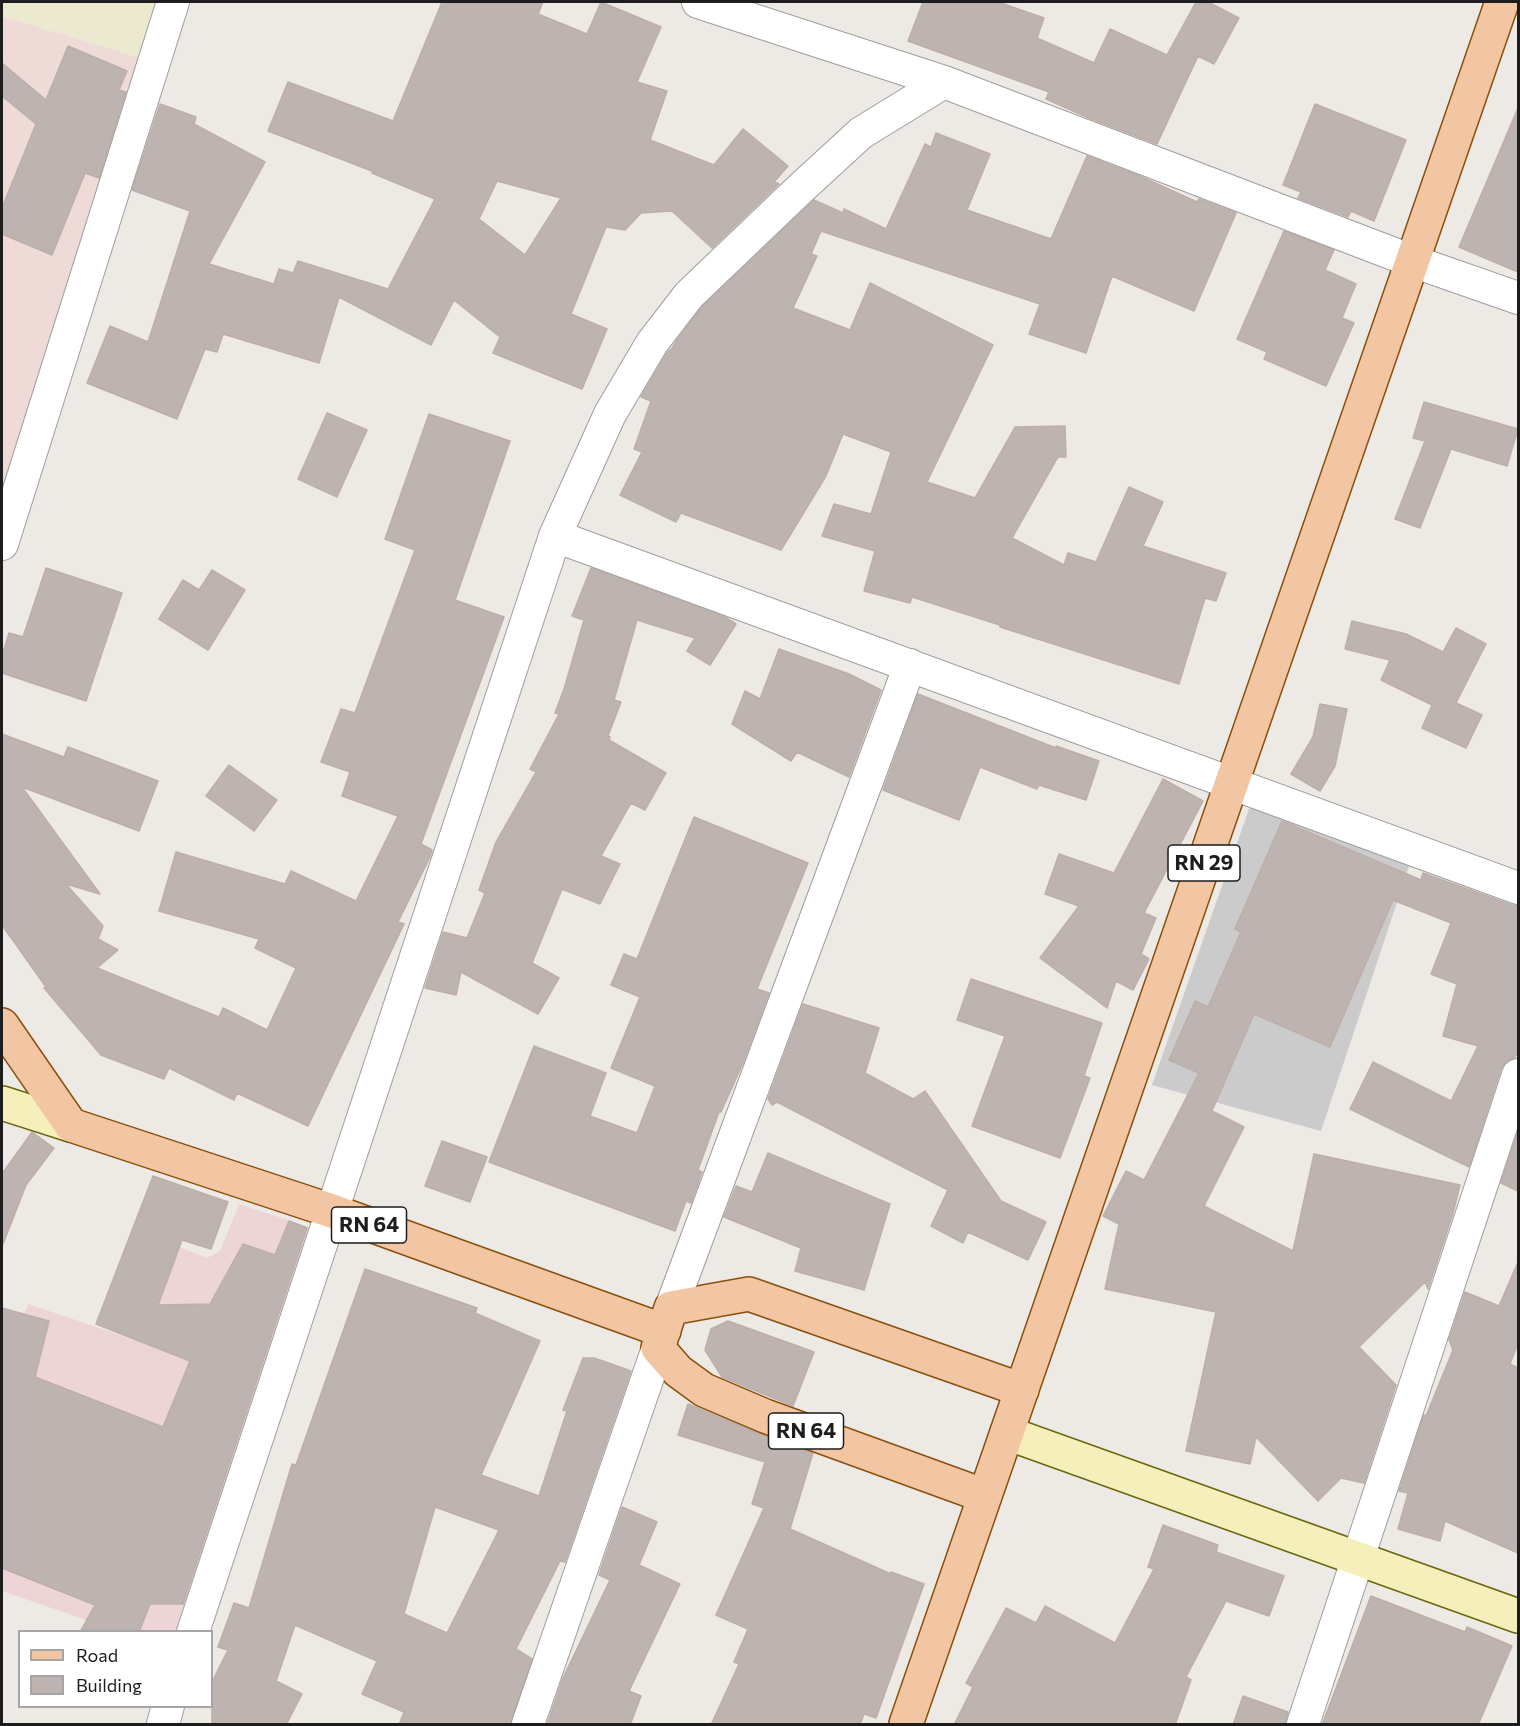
<!DOCTYPE html>
<html>
<head>
<meta charset="utf-8">
<style>
  body { margin:0 }
  #map { position:relative; width:1520px; height:1726px; overflow:hidden; background:#ede9e4; font-family:Commissioner,sans-serif }
  canvas { display:block }
  .frame { position:absolute; inset:0; border:3px solid #1d1d1d; pointer-events:none }
  .legend { position:absolute; left:18px; top:1630px; width:195px; height:78px; box-sizing:border-box; background:#fff; border:2px solid #a5a5a5; margin:0; padding:8px 10px; list-style:none; font-size:18px; color:#1d1d1d }
  .legend li { display:flex; align-items:center; gap:12px; height:30px }
  .legend b { width:30px; border:2px solid #a5a5a5 }
</style>
</head>
<body>
<div id="map">
<canvas width="1520" height="1726"></canvas>
<div class="frame"></div>
<ul class="legend">
<li><b style="height:8px;background:#f3c6a3"></b>Road</li>
<li><b style="height:16px;background:#bdb4b1"></b>Building</li>
</ul>
</div>
<script>
const ctx = document.querySelector('canvas').getContext('2d');
ctx.lineJoin = 'round';
function paint(path, color) {
  ctx.fillStyle = color;
  ctx.fill(path, 'evenodd');
}
function stroke(path, color, width, dash) {
  ctx.strokeStyle = color;
  ctx.lineWidth = width;
  ctx.lineCap = dash ? 'butt' : 'round';
  ctx.setLineDash(dash || []);
  ctx.stroke(path);
}
function drawText(font, color, halo, rows, align = 'center') {
  ctx.font = font + ' Commissioner,sans-serif';
  ctx.lineWidth = 4.5;
  ctx.setLineDash([]);
  ctx.textBaseline = 'middle';
  ctx.strokeStyle = halo;
  ctx.fillStyle = color;
  for (const [text, x, y, turn = 0] of rows) {
    ctx.save();
    ctx.translate(x, y);
    ctx.rotate((+turn || 0) * Math.PI / 180);
    ctx.textAlign = isNaN(turn) ? turn : align;
    if (halo) ctx.strokeText(text, 0, 0);
    ctx.fillText(text, 0, 0);
    ctx.restore();
  }
}
paint(new Path2D(`
  M 239,1204 L 318,1230 L 182,1631 L 119,1631 L 2,1591 L 2,1382 L 28,1304 L 144,1343 L 179,1247 L 207,1258 L 220,1251 Z`), '#edd4d6');
paint(new Path2D(`
  M 1255,792 L 1414,851 L 1321,1131 L 1152,1085 Z`), '#cbcbcb');
paint(new Path2D(`
  M 2,16 L 154,62 L 2,544 Z`), '#eedbd8');
paint(new Path2D(`
  M 2,2 L 173,2 L 154,62 L 2,16 Z`), '#ebe9d0');
const building = new Path2D(`
  M 442,2 L 543,2 L 538,14 L 587,34 L 601,2 L 661,27 L 637,82 L 667,91 L 650,140 L 714,165 L 743,129 L 788,166 L 774,182 L 779,184 L 712,248 L 672,211 L 641,213 L 625,230 L 606,227 L 571,314 L 607,329 L 582,389 L 493,353 L 500,337 L 454,300 L 431,345 L 339,297 L 319,363 L 223,334 L 217,352 L 205,349 L 177,419 L 87,383 L 110,326 L 148,342 L 190,211 L 132,190 L 160,104 L 196,117 L 194,124 L 265,162 L 209,264 L 274,284 L 279,269 L 293,273 L 298,261 L 388,289 L 435,199 L 372,173 L 372,171 L 268,131 L 288,82 L 393,121 ZM 497,181 L 561,198 L 525,255 L 479,219 Z
  M 923,2 L 998,2 L 1044,18 L 1037,38 L 1094,63 L 1110,29 L 1167,55 L 1196,2 L 1208,2 L 1239,18 L 1214,64 L 1198,56 L 1157,144 L 1089,118 L 1046,99 L 1049,92 L 908,41 Z
  M 68,46 L 127,71 L 119,90 L 126,92 L 99,178 L 85,173 L 52,255 L 2,234 L 2,208 L 36,124 L 2,96 L 2,63 L 46,100 Z
  M 1315,104 L 1406,140 L 1374,221 L 1351,211 L 1348,217 L 1298,198 L 1301,192 L 1283,185 Z
  M 1518,108 L 1518,272 L 1459,247 Z
  M 936,133 L 990,154 L 967,210 L 1051,239 L 1087,156 L 1142,177 L 1197,202 L 1199,199 L 1236,213 L 1194,311 L 1112,276 L 1086,353 L 1029,334 L 1040,304 L 821,231 L 811,254 L 817,256 L 793,308 L 850,330 L 870,283 L 993,345 L 927,482 L 975,498 L 1015,427 L 1065,426 L 1066,457 L 1058,457 L 1012,538 L 1064,565 L 1068,553 L 1096,562 L 1129,487 L 1163,502 L 1143,546 L 1226,573 L 1216,601 L 1205,598 L 1179,684 L 1000,627 L 1000,625 L 912,597 L 910,603 L 864,591 L 875,551 L 822,536 L 834,504 L 871,514 L 891,452 L 843,434 L 826,476 L 781,550 L 681,513 L 676,522 L 620,495 L 642,452 L 634,449 L 651,401 L 641,397 L 667,353 L 670,350 L 671,350 L 677,340 L 702,307 L 814,200 L 843,213 L 844,209 L 886,229 L 925,144 L 931,147 Z
  M 1284,231 L 1334,250 L 1325,270 L 1356,284 L 1342,318 L 1354,323 L 1326,386 L 1264,359 L 1267,352 L 1237,339 Z
  M 1424,402 L 1518,429 L 1507,466 L 1451,449 L 1420,528 L 1395,519 L 1425,441 L 1413,438 Z
  M 327,413 L 367,430 L 337,497 L 298,479 Z
  M 429,414 L 510,441 L 455,600 L 504,617 L 421,844 L 432,850 L 430,857 L 398,922 L 404,924 L 308,1126 L 237,1093 L 234,1100 L 169,1068 L 164,1079 L 101,1055 L 44,988 L 46,987 L 2,925 L 2,734 L 64,757 L 68,747 L 158,781 L 139,831 L 22,787 L 100,894 L 66,884 L 103,926 L 98,939 L 118,950 L 97,968 L 219,1017 L 223,1008 L 267,1030 L 296,968 L 255,948 L 259,939 L 159,911 L 176,852 L 285,884 L 291,871 L 356,901 L 398,816 L 342,796 L 350,772 L 321,762 L 341,709 L 355,713 L 415,550 L 385,539 Z
  M 46,568 L 122,593 L 86,701 L 2,673 L 2,656 L 9,633 L 23,637 Z
  M 591,568 L 725,617 L 736,624 L 710,665 L 687,651 L 695,638 L 637,620 L 614,700 L 621,702 L 608,736 L 610,737 L 609,740 L 666,773 L 645,810 L 631,803 L 601,856 L 620,864 L 600,904 L 562,889 L 532,963 L 559,978 L 538,1014 L 461,972 L 456,995 L 425,988 L 443,932 L 467,938 L 485,893 L 479,890 L 496,842 L 536,772 L 530,769 L 559,714 L 555,713 L 564,689 L 584,620 L 572,616 Z
  M 212,570 L 245,590 L 208,650 L 159,619 L 183,580 L 199,590 Z
  M 1352,621 L 1406,634 L 1443,652 L 1456,628 L 1486,644 L 1456,703 L 1482,715 L 1466,748 L 1422,728 L 1432,705 L 1381,680 L 1390,660 L 1345,649 Z
  M 779,649 L 849,674 L 881,690 L 849,777 L 797,752 L 791,761 L 732,724 L 745,691 L 760,699 Z
  M 918,694 L 1056,748 L 1056,746 L 1099,761 L 1086,800 L 1039,785 L 1037,789 L 980,767 L 959,820 L 883,790 Z
  M 1320,704 L 1347,709 L 1335,766 L 1320,791 L 1291,774 L 1313,737 Z
  M 229,765 L 277,800 L 254,831 L 206,796 Z
  M 1163,779 L 1203,801 L 1144,913 L 1156,918 L 1141,954 L 1149,959 L 1133,990 L 1116,981 L 1107,1008 L 1040,958 L 1079,906 L 1045,894 L 1059,854 L 1114,873 Z
  M 694,817 L 808,863 L 757,989 L 769,993 L 743,1063 L 721,1112 L 719,1112 L 698,1170 L 702,1172 L 691,1203 L 686,1201 L 675,1231 L 489,1162 L 534,1046 L 606,1073 L 590,1116 L 637,1133 L 655,1086 L 611,1068 L 640,997 L 611,985 L 624,954 L 637,959 Z
  M 1282,821 L 1421,880 L 1423,873 L 1512,905 L 1518,906 L 1518,1051 L 1515,1057 L 1507,1061 L 1501,1069 L 1469,1167 L 1350,1109 L 1373,1062 L 1451,1101 L 1478,1046 L 1443,1036 L 1457,984 L 1431,974 L 1451,923 L 1393,900 L 1330,1047 L 1254,1014 L 1212,1111 L 1244,1127 L 1204,1206 L 1293,1251 L 1314,1154 L 1460,1185 L 1453,1213 L 1428,1289 L 1425,1282 L 1359,1347 L 1396,1385 L 1364,1483 L 1341,1478 L 1318,1501 L 1256,1437 L 1250,1464 L 1186,1451 L 1216,1312 L 1105,1289 L 1119,1224 L 1103,1216 L 1126,1171 L 1144,1180 L 1199,1073 L 1169,1060 L 1195,1001 L 1208,1007 L 1241,932 L 1235,929 Z
  M 971,979 L 1102,1023 L 1084,1076 L 1090,1078 L 1060,1158 L 972,1126 L 1005,1036 L 957,1020 Z
  M 803,1004 L 879,1028 L 865,1073 L 913,1099 L 925,1091 L 1001,1201 L 1046,1222 L 1028,1260 L 968,1232 L 963,1243 L 931,1226 L 948,1190 L 777,1102 L 772,1105 L 768,1099 Z
  M 1518,1131 L 1518,1191 L 1501,1183 Z
  M 32,1132 L 54,1148 L 26,1185 L 3,1244 L 2,1244 L 2,1174 Z
  M 442,1141 L 487,1157 L 470,1202 L 425,1186 Z
  M 768,1153 L 890,1204 L 864,1290 L 795,1271 L 801,1248 L 724,1217 L 736,1186 L 752,1192 Z
  M 153,1176 L 228,1202 L 211,1249 L 182,1240 L 158,1305 L 210,1304 L 243,1244 L 275,1255 L 289,1221 L 307,1228 L 183,1604 L 150,1604 L 139,1632 L 80,1632 L 95,1605 L 2,1568 L 2,1308 L 49,1321 L 35,1377 L 163,1427 L 190,1361 L 96,1324 Z
  M 1518,1262 L 1518,1343 L 1510,1364 L 1518,1368 L 1518,1553 L 1445,1521 L 1440,1541 L 1398,1529 L 1408,1493 L 1399,1491 L 1424,1415 L 1426,1416 L 1453,1350 L 1449,1340 L 1465,1292 L 1499,1306 Z
  M 365,1269 L 477,1308 L 475,1313 L 540,1341 L 481,1475 L 539,1496 L 567,1411 L 563,1410 L 583,1358 L 594,1358 L 631,1371 L 565,1562 L 560,1561 L 516,1649 L 532,1659 L 510,1725 L 399,1725 L 404,1712 L 362,1694 L 377,1661 L 295,1625 L 276,1681 L 302,1694 L 286,1725 L 212,1725 L 212,1682 L 228,1650 L 218,1647 L 234,1603 L 249,1608 L 292,1464 L 296,1465 ZM 435,1507 L 499,1530 L 447,1633 L 404,1614 Z
  M 728,1321 L 814,1352 L 793,1406 L 722,1377 L 705,1350 L 711,1329 Z
  M 688,1404 L 758,1433 L 813,1453 L 790,1529 L 891,1574 L 891,1572 L 924,1584 L 876,1718 L 864,1714 L 860,1725 L 711,1725 L 739,1664 L 734,1662 L 748,1629 L 716,1615 L 764,1508 L 752,1504 L 765,1462 L 678,1435 Z
  M 622,1507 L 657,1522 L 639,1565 L 680,1584 L 629,1691 L 641,1696 L 630,1725 L 547,1725 L 563,1678 L 610,1580 L 599,1575 Z
  M 1163,1525 L 1218,1545 L 1216,1552 L 1284,1576 L 1269,1616 L 1226,1601 L 1186,1677 L 1191,1680 L 1175,1725 L 954,1725 L 973,1687 L 966,1683 L 1006,1608 L 1036,1623 L 1045,1606 L 1115,1643 L 1154,1569 L 1148,1567 Z
  M 1371,1596 L 1465,1632 L 1467,1627 L 1512,1646 L 1478,1725 L 1322,1725 Z
  M 1243,1696 L 1288,1712 L 1285,1725 L 1233,1725 Z`);
paint(building, '#bdb4b1');
stroke(building, '#beaea7', 1.5);
const street = new Path2D(`
  M 698,2 L 944,82 L 1412,261 L 1518,298
  M 555,536 L 1518,888
  M 2,544 L 173,2
  M 671,1308 L 910,665
  M 193,1632 L 555,536 L 610,414 L 652,343 L 689,295 L 800,189 L 861,133 L 944,82
  M 163,1724 L 168,1706
  M 528,1724 L 658,1348
  M 1303,1724 L 1518,1075`);
const secondary = new Path2D(`
  M 2,1103 L 71,1125
  M 1007,1433 L 1518,1616`);
const primary = new Path2D(`
  M 2,1025 L 71,1125 L 332,1211 L 664,1331
  M 985,1496 L 765,1416 L 704,1390 L 678,1371 L 658,1348 L 671,1308 L 749,1294 L 1022,1390
  M 906,1724 L 1502,2`);
stroke(street, '#9e9e9e', 34);
stroke(secondary, '#6a670e', 36);
stroke(primary, '#894f0d', 36);
stroke(street, '#fff', 32);
stroke(secondary, '#f4efbb', 33);
stroke(primary, '#f3c6a3', 33);
for (const [x, y, w] of [
  [1204,863,72],
  [369,1225,75],
  [806,1431,75]
]) {
  const box = new Path2D();
  box.roundRect(x - w / 2, y - 18, w, 36, 4.5);
  ctx.fillStyle = '#fff';
  ctx.fill(box);
  stroke(box, '#1d1d1d', 1.5);
}
drawText('bold 21px', '#1d1d1d', null, [
  ["RN 29",1204,863],
  ["RN 64",369,1225],
  ["RN 64",806,1431]
]);
</script>
</body>
</html>
